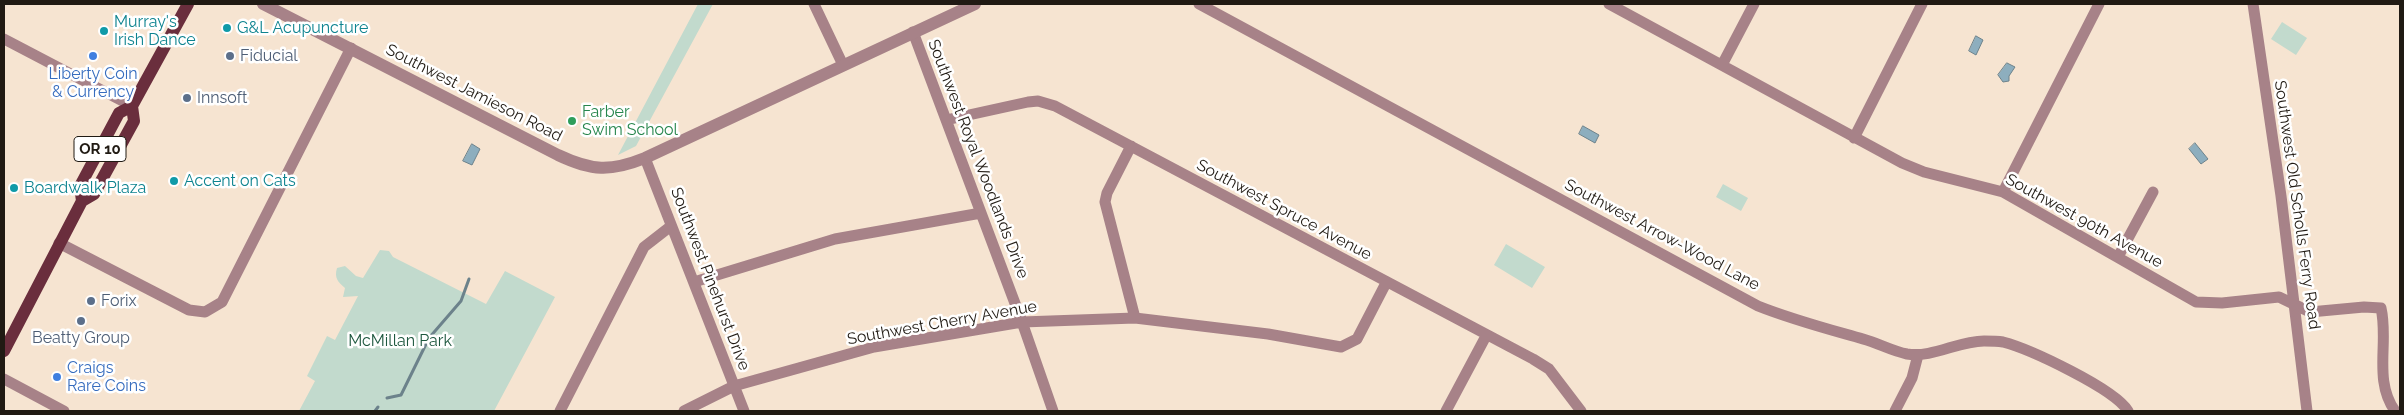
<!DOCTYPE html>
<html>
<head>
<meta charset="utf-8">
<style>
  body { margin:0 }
  #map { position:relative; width:2404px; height:415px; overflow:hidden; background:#f6e4d1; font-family:Raleway,sans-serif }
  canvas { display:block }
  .frame { position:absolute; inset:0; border:5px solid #201a13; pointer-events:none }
</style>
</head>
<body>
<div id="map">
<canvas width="2404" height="415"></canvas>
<div class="frame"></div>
</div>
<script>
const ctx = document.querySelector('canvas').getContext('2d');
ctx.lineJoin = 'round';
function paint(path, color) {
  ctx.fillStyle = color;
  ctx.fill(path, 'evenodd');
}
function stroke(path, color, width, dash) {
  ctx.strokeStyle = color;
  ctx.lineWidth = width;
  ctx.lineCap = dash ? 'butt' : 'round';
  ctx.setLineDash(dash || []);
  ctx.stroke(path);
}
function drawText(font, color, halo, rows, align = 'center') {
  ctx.font = font + ' Raleway,sans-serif';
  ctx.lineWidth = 5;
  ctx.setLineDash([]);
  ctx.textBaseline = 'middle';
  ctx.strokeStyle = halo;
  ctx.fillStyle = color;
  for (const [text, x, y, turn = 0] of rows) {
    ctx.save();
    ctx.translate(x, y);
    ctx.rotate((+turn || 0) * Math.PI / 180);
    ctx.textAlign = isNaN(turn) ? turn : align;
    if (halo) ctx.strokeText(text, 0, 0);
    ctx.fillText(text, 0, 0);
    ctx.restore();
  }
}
paint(new Path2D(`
  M 698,4 L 713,4 L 636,146 L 618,155 Z
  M 2282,22 L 2307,38 L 2296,55 L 2271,39 Z
  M 1723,184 L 1748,198 L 1741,211 L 1716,197 Z
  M 1506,244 L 1545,267 L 1532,288 L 1494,265 Z
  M 380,250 L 389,251 L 393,257 L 486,304 L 505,271 L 555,297 L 494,411 L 299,411 L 315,381 L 307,376 L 327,336 L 335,340 L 358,296 L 343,297 L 345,288 C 338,282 334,278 337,268 L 345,266 L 356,276 L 363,278 Z`), '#c2dacd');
const water = new Path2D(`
  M 1976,36 L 1983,40 L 1976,55 L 1969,51 Z
  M 2007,63 L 2015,67 L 2009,76 L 2009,81 L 2003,82 L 1998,75 Z
  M 1583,126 L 1599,135 L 1595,143 L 1579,134 Z
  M 2195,143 L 2208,159 L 2201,164 L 2189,149 Z
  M 472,144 L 480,149 L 472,165 L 463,161 Z`);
paint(water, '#8daebe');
stroke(water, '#6c828b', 1);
stroke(new Path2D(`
  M 387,398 L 401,395 L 429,338 L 461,301 L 469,279
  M 375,411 L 378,407`), '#6c828b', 3);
stroke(new Path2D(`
  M 814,4 L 843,65
  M 1199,4 L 1758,306 C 1793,320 1828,329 1863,339 C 1878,343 1892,351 1907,354 C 1933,358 1958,341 1984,341 C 1990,341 1997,341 2003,342 C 2030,349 2115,389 2128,411
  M 1609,4 L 1902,163 L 1924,172 L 2003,192 L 2196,302 L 2222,303 L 2279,297 L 2310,312 L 2364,307 L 2381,308 C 2389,342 2373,380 2395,411
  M 2253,4 L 2281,196 L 2307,411
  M 913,32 L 1022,322 L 1053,411
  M 4,39 L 132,106
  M 1722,65 L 1754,4
  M 946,120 L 1028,102 L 1038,101 L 1055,106 L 1533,359 L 1549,369 L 1581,411
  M 1854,138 L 1922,4
  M 1131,146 L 1107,193 L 1105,202 L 1135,318
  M 645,158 L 744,411
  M 2003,192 L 2099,4
  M 59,243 L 189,310 L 205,312 L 222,302 L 351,48
  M 2118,257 L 2153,192
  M 694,282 L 835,239 L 981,213
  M 4,379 L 64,411
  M 560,411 L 644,247 L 671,226
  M 684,411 L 734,386 L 874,347 L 1022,322 L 1135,318 L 1268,334 L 1341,347 L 1357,339 L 1386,283
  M 1446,411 L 1486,336
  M 1895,411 L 1912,378 L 1918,355`), '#a78288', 11);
stroke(new Path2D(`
  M 263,4 L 558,155 C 592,171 610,172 645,158 L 975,4`), '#a78288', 12);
stroke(new Path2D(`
  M 82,201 L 80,186 L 119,113 L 132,106 L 188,4
  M 4,351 L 82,201 L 94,194 L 134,121 L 132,106`), '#6a2e3d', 12);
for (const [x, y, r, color] of [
  [227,28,5,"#0f9aa8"],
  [104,31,5,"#0f9aa8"],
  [93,56,5,"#3f7fe0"],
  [230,56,5,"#5c6f8a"],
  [187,98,5,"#5c6f8a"],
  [572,121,5,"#2e9e5b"],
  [174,181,5,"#0f9aa8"],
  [14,188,5,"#0f9aa8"],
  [91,301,5,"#5c6f8a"],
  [81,321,5,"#5c6f8a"],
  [57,377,5,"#3f7fe0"]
]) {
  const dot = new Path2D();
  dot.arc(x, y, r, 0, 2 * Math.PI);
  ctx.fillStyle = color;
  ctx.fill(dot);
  stroke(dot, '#fff', 2);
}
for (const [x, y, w] of [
  [100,149,52]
]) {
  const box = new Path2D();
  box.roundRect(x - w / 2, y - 12.5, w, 25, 4);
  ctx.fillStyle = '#fff';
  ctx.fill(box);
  stroke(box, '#201a13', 1);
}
drawText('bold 15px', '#201a13', null, [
  ["OR 10",100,149]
]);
drawText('16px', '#0d838f', '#fff', [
  ["Murray's",114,22],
  ["Irish Dance",114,40],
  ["G&L Acupuncture",237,28],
  ["Accent on Cats",184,181],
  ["Boardwalk Plaza",24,188]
], 'left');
drawText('16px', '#4e5e75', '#fff', [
  ["Fiducial",240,56],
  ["Innsoft",197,98],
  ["Forix",101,301],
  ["Beatty Group",81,338,"center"]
], 'left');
drawText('16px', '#366cbe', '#fff', [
  ["Liberty Coin",93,74],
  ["& Currency",93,92],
  ["Craigs",67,368,"left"],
  ["Rare Coins",67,386,"left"]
]);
drawText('16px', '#201a13', '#fff', [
  ["Southwest Jamieson Road",474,93,27],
  ["Southwest Royal Woodlands Drive",978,159,69],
  ["Southwest Old Scholls Ferry Road",2297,205,82],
  ["Southwest Spruce Avenue",1284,210,28],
  ["Southwest 90th Avenue",2084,221,29],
  ["Southwest Arrow-Wood Lane",1662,235,28],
  ["Southwest Pinehurst Drive",710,279,69],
  ["Southwest Cherry Avenue",942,323,-10]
]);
drawText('16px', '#27864d', '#fff', [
  ["Farber",582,112],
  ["Swim School",582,130]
], 'left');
drawText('16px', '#1d573e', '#fff', [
  ["McMillan Park",400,341]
]);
</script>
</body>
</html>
